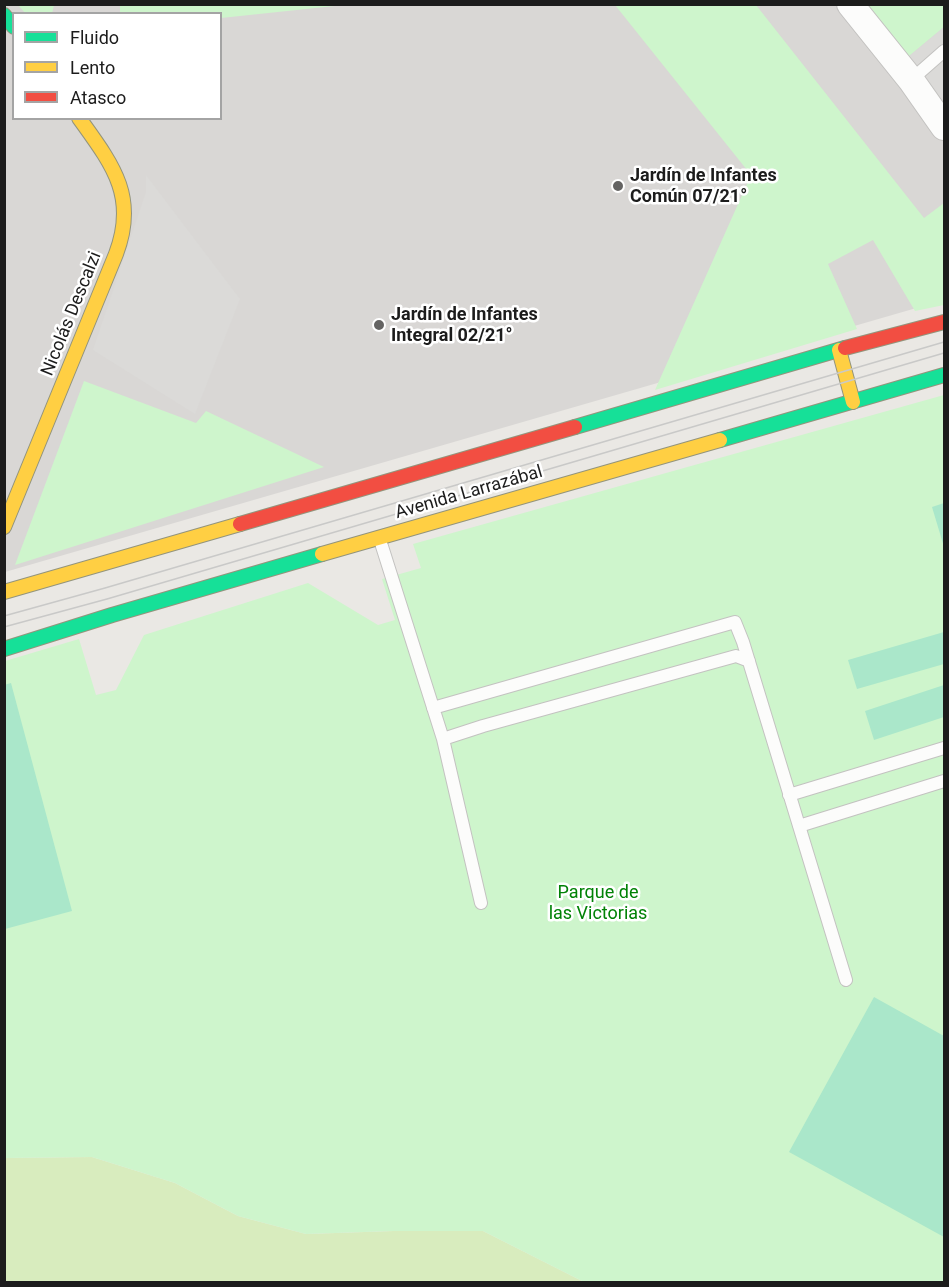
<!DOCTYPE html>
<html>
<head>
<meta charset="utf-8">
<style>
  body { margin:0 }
  #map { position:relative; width:949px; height:1287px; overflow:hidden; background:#eae8e4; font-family:Roboto,sans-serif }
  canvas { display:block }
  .frame { position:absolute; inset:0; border:6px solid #1c1c1c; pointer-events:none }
  .legend { position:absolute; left:12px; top:12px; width:210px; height:108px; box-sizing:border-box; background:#fff; border:2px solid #a4a4a4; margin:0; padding:8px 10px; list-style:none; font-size:18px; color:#1c1c1c }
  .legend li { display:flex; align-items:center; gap:12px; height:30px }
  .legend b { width:30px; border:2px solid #a4a4a4 }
</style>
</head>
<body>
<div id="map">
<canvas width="949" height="1287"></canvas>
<div class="frame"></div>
<ul class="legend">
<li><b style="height:8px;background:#16e098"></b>Fluido</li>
<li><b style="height:8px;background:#ffcf43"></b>Lento</li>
<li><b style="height:8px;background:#f24e42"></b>Atasco</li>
</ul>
</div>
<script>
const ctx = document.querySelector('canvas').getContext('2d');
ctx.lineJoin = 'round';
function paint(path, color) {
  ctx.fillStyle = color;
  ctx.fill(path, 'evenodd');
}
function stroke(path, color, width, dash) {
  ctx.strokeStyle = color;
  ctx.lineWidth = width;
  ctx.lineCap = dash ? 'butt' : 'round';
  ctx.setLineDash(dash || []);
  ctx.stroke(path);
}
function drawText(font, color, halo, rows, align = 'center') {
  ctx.font = font + ' Roboto,sans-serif';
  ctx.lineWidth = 5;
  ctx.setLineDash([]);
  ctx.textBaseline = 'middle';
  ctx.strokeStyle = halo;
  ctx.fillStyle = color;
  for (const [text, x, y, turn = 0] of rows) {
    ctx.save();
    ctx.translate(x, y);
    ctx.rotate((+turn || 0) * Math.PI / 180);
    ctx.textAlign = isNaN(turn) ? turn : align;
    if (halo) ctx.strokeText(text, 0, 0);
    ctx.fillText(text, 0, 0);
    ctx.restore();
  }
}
paint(new Path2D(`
  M 5,5 L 944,5 L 944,300 L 5,572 ZM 14,14 L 220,14 L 220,118 L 14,118 Z`), '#d9d7d5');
paint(new Path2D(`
  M 92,1157 L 175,1183 L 238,1216 L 306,1234 L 393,1231 L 483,1231 L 584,1282 L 5,1282 L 4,1158 Z`), '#d8ecbe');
paint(new Path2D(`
  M 18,5 L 54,5 L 52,14 L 25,13 Z
  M 120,5 L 120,4 L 344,5 L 221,18 L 220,14 L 120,13 Z
  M 615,5 L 756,5 L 924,218 L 944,203 L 944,305 L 915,311 L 873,240 L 828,264 L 857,329 L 655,390 L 751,175 Z
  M 855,5 L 944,5 L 944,27 L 896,67 Z
  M 84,381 L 196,423 L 206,411 L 324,467 L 15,565 Z
  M 944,395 L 944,1282 L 584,1282 L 483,1231 L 393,1231 L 306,1234 L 238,1216 L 175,1183 L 92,1157 L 5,1158 L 5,661 L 79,639 L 96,695 L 116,690 L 144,635 L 308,583 L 378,625 L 395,620 L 382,579 L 421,568 L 413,544 Z`), '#cef5cc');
paint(new Path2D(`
  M 944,503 L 944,547 L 932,507 Z
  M 944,632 L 944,664 L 857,689 L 848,660 Z
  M 11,683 L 72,911 L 5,929 L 4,685 Z
  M 944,685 L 944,717 L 874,740 L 865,711 Z
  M 874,997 L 944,1036 L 944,1237 L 789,1152 Z`), '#aae7ca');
paint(new Path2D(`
  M 944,27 L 944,127 L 896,67 Z
  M 146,175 L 240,299 L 195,414 L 93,350 L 146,192 Z`), '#dbdad8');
const lane = new Path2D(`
  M 911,80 L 944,51
  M 380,540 L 443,739 L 481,903
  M 433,708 L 735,622 L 743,642 L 846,980
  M 443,739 L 483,726 L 736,656 L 749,661
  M 789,795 L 944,748
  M 799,826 L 944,781`);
const street = new Path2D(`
  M 850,4 L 911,80 L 944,127`);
const fast = new Path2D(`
  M 4,15 L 14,27
  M 575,427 L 845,348
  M 720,440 L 944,375
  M 4,649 L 112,615 L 322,554`);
const slow = new Path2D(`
  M 839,350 L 853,402
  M 4,527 L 116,254 C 138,196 112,164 79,118
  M 322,554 L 720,440
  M 4,592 L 240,524`);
const jam = new Path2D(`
  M 845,348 L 944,322
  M 240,524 L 575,427`);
stroke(lane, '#c3c2c0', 14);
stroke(street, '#c3c2c0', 28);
stroke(fast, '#93947c', 16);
stroke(slow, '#93947c', 16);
stroke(jam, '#93947c', 16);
stroke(lane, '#fcfcfb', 12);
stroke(street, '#fcfcfb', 26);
stroke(fast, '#16e098', 14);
stroke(slow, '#ffcf43', 14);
stroke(jam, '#f24e42', 14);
stroke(new Path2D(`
  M 4,616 L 105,588 L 944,342
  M 4,627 L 107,599 L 944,353`), '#c9c9c8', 1.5);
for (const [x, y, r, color] of [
  [618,186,6,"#646362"],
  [379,325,6,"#646362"]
]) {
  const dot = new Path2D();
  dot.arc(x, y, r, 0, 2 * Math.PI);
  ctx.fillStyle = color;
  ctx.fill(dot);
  stroke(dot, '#fff', 2);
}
drawText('bold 18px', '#1c1c1c', '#fff', [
  ["Jardín de Infantes",630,176],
  ["Común 07/21°",630,197],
  ["Jardín de Infantes",391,315],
  ["Integral 02/21°",391,336]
], 'left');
drawText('18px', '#1c1c1c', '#fff', [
  ["Nicolás Descalzi",72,314,-68],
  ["Avenida Larrazábal",469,493,-16]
]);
drawText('18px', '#018206', '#fff', [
  ["Parque de",598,893],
  ["las Victorias",598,914]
]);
</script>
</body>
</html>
